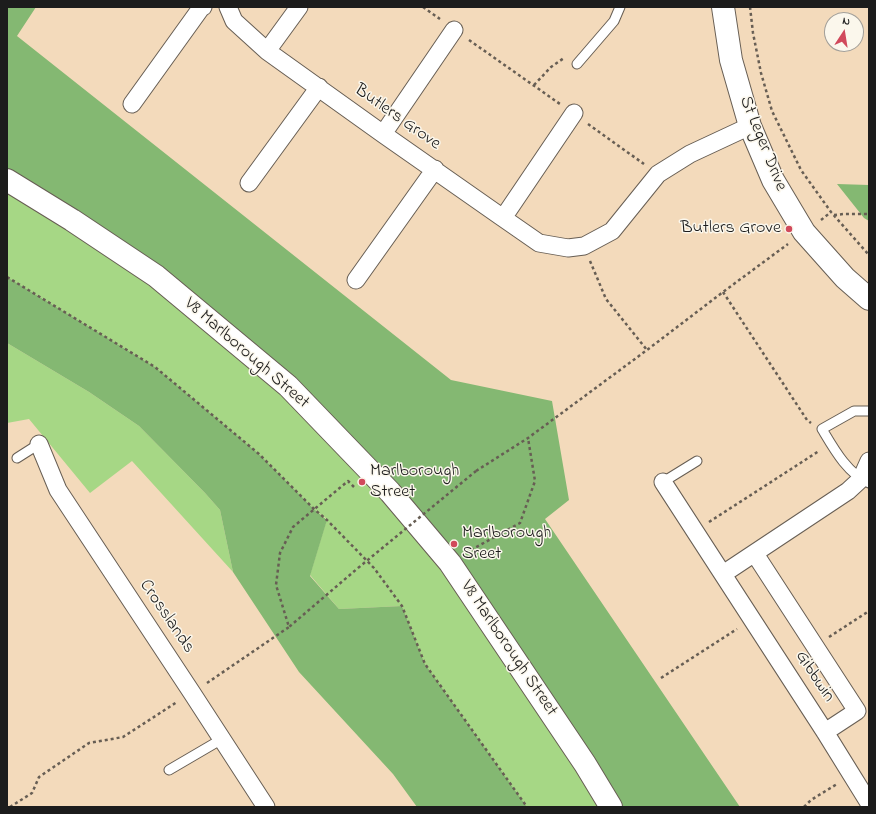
<!DOCTYPE html>
<html>
<head>
<meta charset="utf-8">
<style>
  body { margin:0 }
  #map { position:relative; width:876px; height:814px; overflow:hidden; background:#f3dabb; font-family:"Indie Flower",sans-serif }
  canvas { display:block }
  .frame { position:absolute; inset:0; border:8px solid #1c1c1c; pointer-events:none }
  .north { position:absolute; left:824px; top:12px; width:40px; height:40px; box-sizing:border-box; background:#fbf7ec; border:1px solid #a29f99; border-radius:50%; rotate:12deg; font-size:11px; font-weight:700; line-height:16px; text-align:center; color:#1c1c1c }
  .north::after { content:''; display:block; margin:auto; width:14px; height:18px; background:#d1495b; clip-path:polygon(50% 0,100% 100%,50% 72%,0 100%) }
</style>
</head>
<body>
<div id="map">
<canvas width="876" height="814"></canvas>
<div class="frame"></div>
<div class="north">N</div>
</div>
<script>
const ctx = document.querySelector('canvas').getContext('2d');
ctx.lineJoin = 'round';
function paint(path, color) {
  ctx.fillStyle = color;
  ctx.fill(path, 'evenodd');
}
function stroke(path, color, width, dash) {
  ctx.strokeStyle = color;
  ctx.lineWidth = width;
  ctx.lineCap = dash ? 'butt' : 'round';
  ctx.setLineDash(dash || []);
  ctx.stroke(path);
}
function drawText(font, color, halo, rows, align = 'center') {
  ctx.font = font + ' "Indie Flower",sans-serif';
  ctx.lineWidth = 3;
  ctx.setLineDash([]);
  ctx.textBaseline = 'middle';
  ctx.strokeStyle = halo;
  ctx.fillStyle = color;
  for (const [text, x, y, turn = 0] of rows) {
    ctx.save();
    ctx.translate(x, y);
    ctx.rotate((+turn || 0) * Math.PI / 180);
    ctx.textAlign = isNaN(turn) ? turn : align;
    if (halo) ctx.strokeText(text, 0, 0);
    ctx.fillText(text, 0, 0);
    ctx.restore();
  }
}
paint(new Path2D(`
  M 7,183 L 156,276 L 390,492 L 611,807 L 527,807 L 425,664 L 402,606 L 339,609 L 310,575 L 327,519 L 314,509 L 259,454 L 155,367 L 7,277 Z
  M 7,343 L 89,392 L 139,426 L 205,493 L 220,510 L 233,572 L 132,461 L 90,493 L 29,419 L 7,423 Z`), '#a6d785');
paint(new Path2D(`
  M 7,7 L 36,7 L 17,36 L 451,380 L 552,401 L 569,500 L 545,519 L 740,807 L 611,807 L 450,563 L 288,386 L 7,175 Z
  M 837,184 L 869,185 L 869,221 L 864,218 Z
  M 7,277 L 155,367 L 259,454 L 314,509 L 327,520 L 310,576 L 339,609 L 402,606 L 425,664 L 527,807 L 417,807 L 393,774 L 299,672 L 233,572 L 220,510 L 205,493 L 139,426 L 89,392 L 7,343 Z`), '#84b872');
const lane = new Path2D(`
  M 577,64 L 614,21 L 620,7
  M 869,411 L 854,411 L 822,429 C 834,449 847,473 869,483
  M 17,458 L 39,444
  M 663,482 L 697,461
  M 169,770 L 222,739`);
const street = new Path2D(`
  M 228,7 L 234,21 L 267,51 L 299,7
  M 267,51 L 383,134 L 503,218 L 574,113
  M 132,104 L 201,8 L 203,7
  M 383,134 L 454,30
  M 249,183 L 319,87
  M 503,218 L 539,243 L 568,248 L 584,246 L 612,231 L 658,174 L 690,154 L 750,126
  M 356,280 L 435,169
  M 39,444 L 58,490 L 192,693 L 266,807
  M 663,482 L 825,732 L 869,803
  M 755,554 L 857,711 L 825,732
  M 723,574 L 848,491 L 861,479 L 869,461`);
const secondary = new Path2D(`
  M 723,7 L 731,60 L 750,126 L 773,180 L 804,232 L 845,278 L 869,299
  M 7,180 L 72,220 L 156,276 L 288,386 L 390,492 L 450,563 L 585,764 L 611,807`);
stroke(lane, '#675e54', 11);
stroke(street, '#675e54', 19);
stroke(secondary, '#675e54', 24);
stroke(new Path2D(`
  M 423,7 L 440,19
  M 750,7 L 753,33 L 761,73 L 772,111 L 801,170 L 831,212 L 869,255
  M 469,40 L 560,104
  M 534,85 L 551,67 L 564,58
  M 588,124 L 644,164
  M 834,215 L 844,214 L 869,214
  M 821,220 L 831,212
  M 590,261 L 606,299 L 647,350
  M 7,277 L 155,367 L 259,454 L 314,509 L 327,520 L 374,568 L 402,606 L 425,664 L 527,807
  M 723,292 L 807,420 L 811,423
  M 476,471 L 528,438 L 647,350 L 723,292 L 788,244
  M 354,487 L 348,481 L 293,527 L 280,553 L 276,585 L 289,627 L 358,568
  M 709,522 L 819,451
  M 471,550 L 520,523 L 535,481 L 528,438
  M 829,637 L 869,611
  M 661,678 L 737,629
  M 207,683 L 289,627
  M 10,807 L 32,793 L 39,777 L 89,743 L 123,737 L 177,702
  M 804,807 L 811,800 L 837,784`), '#675e54', 2.5, [3, 3]);
stroke(lane, '#fff', 9);
stroke(street, '#fff', 17);
stroke(secondary, '#fff', 22);
stroke(new Path2D(`
  M 358,568 L 476,471`), '#675e54', 2.5, [3, 3]);
for (const [x, y, r, color] of [
  [789,229,4,"#d1495b"],
  [362,482,4,"#d1495b"],
  [454,544,4,"#d1495b"]
]) {
  const dot = new Path2D();
  dot.arc(x, y, r, 0, 2 * Math.PI);
  ctx.fillStyle = color;
  ctx.fill(dot);
  stroke(dot, '#fbf7ec', 1.5);
}
drawText('18px', '#1c1c1c', '#fbf7ec', [
  ["Butlers Grove",397,118,35],
  ["St Leger Drive",762,144,68],
  ["V8 Marlborough Street",246,354,41],
  ["Crosslands",166,617,56],
  ["V8 Marlborough Street",508,649,56],
  ["Gibbwin",814,677,57]
]);
drawText('18px', '#1c1c1c', '#fbf7ec', [
  ["Butlers Grove",781,229,"right"],
  ["Marlborough",370,472],
  ["Street",370,493],
  ["Marlborough",462,534],
  ["Sreet",462,555]
], 'left');
</script>
</body>
</html>
